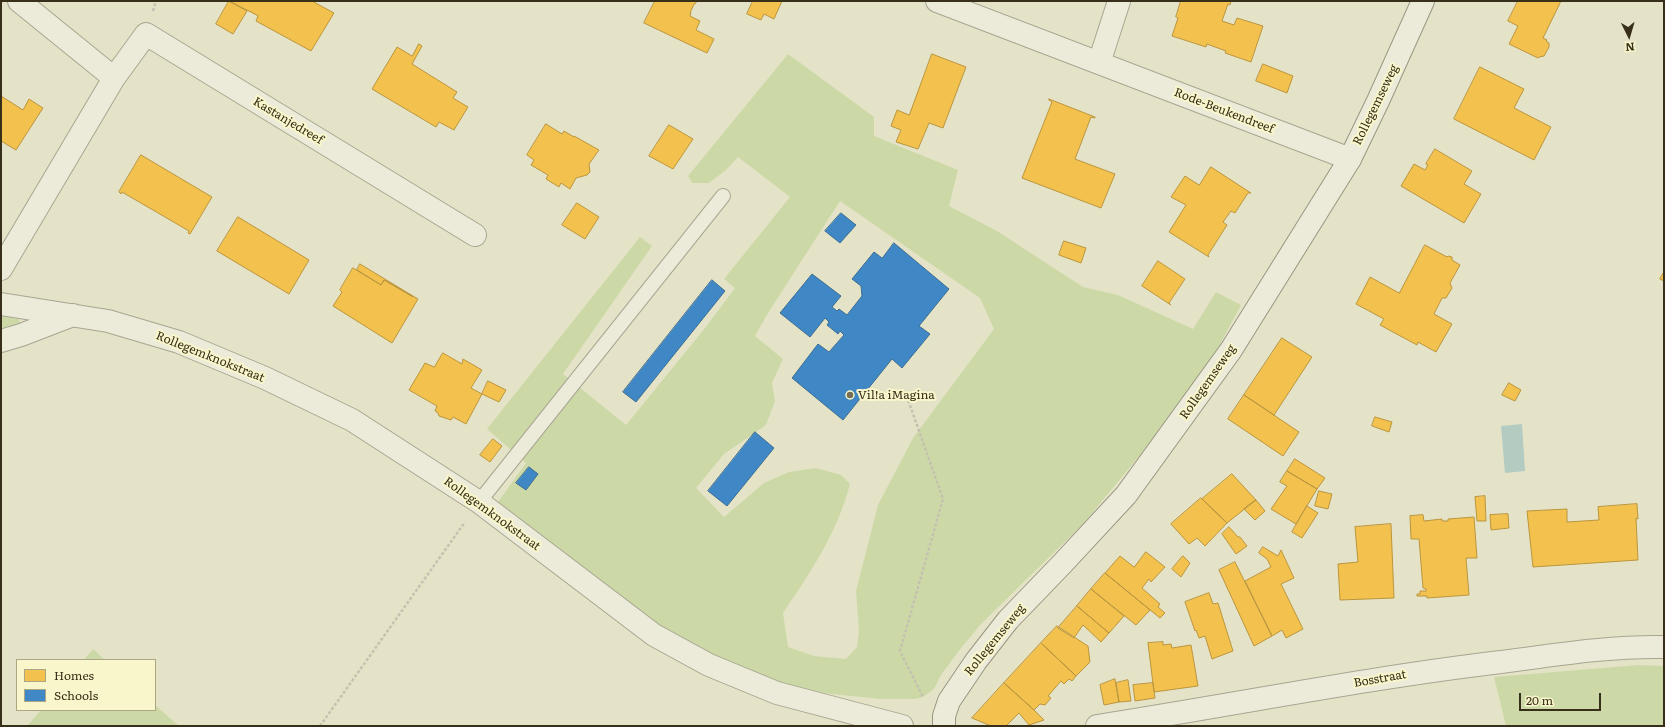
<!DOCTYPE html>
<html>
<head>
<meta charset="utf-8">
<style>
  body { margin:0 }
  #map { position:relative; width:1665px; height:727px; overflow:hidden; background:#e5e3c7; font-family:Literata,serif }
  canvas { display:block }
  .frame { position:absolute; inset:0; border:2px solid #372f19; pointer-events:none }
  .legend { position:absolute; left:16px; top:659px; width:140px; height:52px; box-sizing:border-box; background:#f8f6ca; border:1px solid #aba683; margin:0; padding:5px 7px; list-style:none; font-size:12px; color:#372f19 }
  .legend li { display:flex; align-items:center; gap:8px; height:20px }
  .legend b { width:20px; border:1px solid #aba683 }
  .north { position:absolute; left:1609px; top:16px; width:40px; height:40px; -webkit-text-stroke:3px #f8f6ca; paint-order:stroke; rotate:175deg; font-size:11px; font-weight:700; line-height:16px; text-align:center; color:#372f19 }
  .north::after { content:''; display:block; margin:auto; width:14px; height:18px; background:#372f19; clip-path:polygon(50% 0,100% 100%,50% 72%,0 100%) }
  .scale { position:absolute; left:1519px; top:693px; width:82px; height:18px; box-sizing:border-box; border:2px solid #372f19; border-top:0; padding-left:5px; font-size:12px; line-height:14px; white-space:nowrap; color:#372f19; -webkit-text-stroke:3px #f8f6ca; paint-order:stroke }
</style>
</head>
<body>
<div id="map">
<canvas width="1665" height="727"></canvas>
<div class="frame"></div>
<ul class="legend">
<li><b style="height:11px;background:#f2c14e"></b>Homes</li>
<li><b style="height:11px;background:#3f88c5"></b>Schools</li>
</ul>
<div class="north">N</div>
<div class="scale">20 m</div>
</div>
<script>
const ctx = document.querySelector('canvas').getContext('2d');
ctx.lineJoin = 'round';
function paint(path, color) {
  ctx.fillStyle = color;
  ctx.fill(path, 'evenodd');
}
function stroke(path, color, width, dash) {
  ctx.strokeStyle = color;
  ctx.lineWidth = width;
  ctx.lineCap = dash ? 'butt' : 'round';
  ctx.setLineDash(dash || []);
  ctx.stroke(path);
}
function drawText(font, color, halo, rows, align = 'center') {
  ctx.font = font + ' Literata,serif';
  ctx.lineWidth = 4;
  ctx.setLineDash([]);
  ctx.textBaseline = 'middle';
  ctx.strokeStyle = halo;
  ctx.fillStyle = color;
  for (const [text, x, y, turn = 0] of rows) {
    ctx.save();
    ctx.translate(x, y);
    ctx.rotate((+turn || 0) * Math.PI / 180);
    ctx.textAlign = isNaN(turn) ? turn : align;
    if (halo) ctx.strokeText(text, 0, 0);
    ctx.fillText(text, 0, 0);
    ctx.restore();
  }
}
paint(new Path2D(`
  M 788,54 L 874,117 L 874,136 L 958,170 L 949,206 L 997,231 L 1083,287 L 1118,295 L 1193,329 L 1216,292 L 1241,305 L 1211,361 L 1150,443 L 1083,524 L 982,623 L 961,648 L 941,675 L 934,689 L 923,697 L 915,699 L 880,699 L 784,689 L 705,655 L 633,611 L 499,511 L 498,502 L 526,463 L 487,429 L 640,237 L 652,246 L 563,374 L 626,425 L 705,328 L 735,288 L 724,279 L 790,197 L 738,157 L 726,170 L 709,183 L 692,183 L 688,176 ZM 840,201 L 980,298 L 994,329 L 913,438 L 878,505 L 856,591 L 859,631 L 857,647 L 846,659 L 814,656 L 788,647 L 783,613 C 811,572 838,531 850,484 L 841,475 L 816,468 L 789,472 L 764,483 L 724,517 L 696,488 L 724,454 L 766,425 L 775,401 L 772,383 L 783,359 L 755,336 L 768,313 Z
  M 1,316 L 19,319 L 20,326 L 1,334 Z
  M 93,649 L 105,660 L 84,660 Z
  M 1638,665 L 1664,666 L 1664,726 L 1506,726 L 1494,677 Z
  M 155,705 L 179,726 L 27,726 L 41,710 L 155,710 Z`), '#ccd9a7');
paint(new Path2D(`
  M 1522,424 L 1525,471 L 1505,473 L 1501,426 Z`), '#b4cbc2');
const homes = new Path2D(`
  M 229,1 L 312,1 L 334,13 L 311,51 L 256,21 L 258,16 Z
  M 229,1 L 247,11 L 233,34 L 216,24 Z
  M 655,1 L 697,1 L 695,4 L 694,4 L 690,13 L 691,13 L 690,16 L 700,21 L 696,30 L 714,39 L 707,53 L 644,23 Z
  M 753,1 L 782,1 L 774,19 L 764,14 L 761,20 L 747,14 Z
  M 1181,1 L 1231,1 L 1230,5 L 1228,4 L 1222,21 L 1234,25 L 1237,18 L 1263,26 L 1251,62 L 1225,53 L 1226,51 L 1207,44 L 1206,47 L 1172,36 L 1178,18 L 1176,17 Z
  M 1518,1 L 1561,1 L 1543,38 L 1547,40 L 1546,41 L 1549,43 L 1549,47 L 1544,56 L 1539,57 L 1538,58 L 1509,44 L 1518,26 L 1508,21 Z
  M 419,44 L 422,46 L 412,64 L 457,92 L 453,98 L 468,107 L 454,130 L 439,122 L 436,127 L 372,89 L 397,47 L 412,56 Z
  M 932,54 L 966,67 L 943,128 L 929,123 L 918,149 L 896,142 L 901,130 L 891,126 L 897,110 L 909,115 Z
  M 1263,64 L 1293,76 L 1287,93 L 1256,81 Z
  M 1480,67 L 1524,89 L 1514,108 L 1551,127 L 1534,160 L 1454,119 Z
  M 1,96 L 23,110 L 29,99 L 43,108 L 16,150 L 1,141 Z
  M 1049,99 L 1095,117 L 1095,118 L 1091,117 L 1075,159 L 1115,174 L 1101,208 L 1022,178 L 1052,102 L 1049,100 Z
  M 546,124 L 562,134 L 564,131 L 574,137 L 574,136 L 599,150 L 589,164 L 590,172 L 587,175 L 576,178 L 570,189 L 561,183 L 559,187 L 546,179 L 548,175 L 531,165 L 534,160 L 527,155 Z
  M 669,125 L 693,139 L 673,169 L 649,156 Z
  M 1435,149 L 1472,171 L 1464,184 L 1481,194 L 1464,223 L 1401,186 L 1414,164 L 1425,170 L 1428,165 L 1426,164 Z
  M 141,155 L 212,197 L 190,234 L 188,233 L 189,231 L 122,192 L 121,194 L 119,192 Z
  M 1211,167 L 1251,193 L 1248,193 L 1235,213 L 1231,211 L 1223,222 L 1227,225 L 1208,255 L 1209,257 L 1169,232 L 1186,205 L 1171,197 L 1185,176 L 1199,185 Z
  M 577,203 L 599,217 L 585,239 L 562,225 Z
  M 238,217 L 309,260 L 289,294 L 217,251 Z
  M 1064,241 L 1086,248 L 1081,263 L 1059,255 Z
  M 1425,245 L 1447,257 L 1448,256 L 1452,257 L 1452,260 L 1460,265 L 1450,283 L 1452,288 L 1446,298 L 1442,298 L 1434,314 L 1452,324 L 1436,352 L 1418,342 L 1417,345 L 1380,325 L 1384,319 L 1356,304 L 1370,277 L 1399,293 Z
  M 1158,261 L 1185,279 L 1169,303 L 1171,305 L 1142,286 Z
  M 360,264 L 413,296 L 413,297 L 384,280 L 381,285 L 357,270 Z
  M 353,268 L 381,285 L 384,280 L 418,299 L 392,343 L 333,306 L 342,292 L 340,290 Z
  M 1664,272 L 1664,281 L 1660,279 Z
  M 1282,338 L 1312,357 L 1274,415 L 1244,395 Z
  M 443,353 L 462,364 L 463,359 L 482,370 L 471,388 L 482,394 L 466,424 L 453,417 L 451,420 L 439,416 L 438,413 L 435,411 L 437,406 L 409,390 L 425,363 L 434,367 Z
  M 488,381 L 506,390 L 499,402 L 482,394 Z
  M 1509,383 L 1521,390 L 1515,401 L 1502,395 Z
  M 1244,395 L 1299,432 L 1283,456 L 1228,419 Z
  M 1375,417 L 1392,422 L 1389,432 L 1372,426 Z
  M 493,439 L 502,446 L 490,462 L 480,455 Z
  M 1295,459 L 1325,478 L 1317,489 L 1287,471 Z
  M 1287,471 L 1317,489 L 1296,524 L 1271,509 L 1287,486 L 1280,482 Z
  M 1232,474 L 1256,500 L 1227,523 L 1202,499 Z
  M 1319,491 L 1332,494 L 1328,509 L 1315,506 Z
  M 1485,496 L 1486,521 L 1477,521 L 1475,497 Z
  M 1201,498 L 1227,523 L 1205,546 L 1197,538 L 1189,544 L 1171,524 Z
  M 1256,500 L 1265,511 L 1255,520 L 1244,509 Z
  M 1637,504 L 1638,519 L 1636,518 L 1638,560 L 1533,567 L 1527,511 L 1567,509 L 1567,522 L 1599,520 L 1598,507 Z
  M 1307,506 L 1318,513 L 1302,538 L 1292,532 Z
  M 1508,514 L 1509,528 L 1491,530 L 1490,515 Z
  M 1423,515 L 1424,521 L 1442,519 L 1442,521 L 1448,521 L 1448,519 L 1474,517 L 1477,558 L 1466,558 L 1469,595 L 1427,598 L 1427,596 L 1417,596 L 1417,594 L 1420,594 L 1420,591 L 1426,591 L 1426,589 L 1423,588 L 1419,539 L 1411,539 L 1410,516 Z
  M 1391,524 L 1394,598 L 1340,600 L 1338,564 L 1358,562 L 1355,527 Z
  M 1229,527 L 1238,537 L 1240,537 L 1247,546 L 1236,554 L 1222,534 Z
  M 1263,547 L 1278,556 L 1281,550 L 1294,578 L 1281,584 L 1303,629 L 1286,638 L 1282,630 L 1272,636 L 1245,581 L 1271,567 L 1267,559 L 1259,553 Z
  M 1146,552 L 1165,567 L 1151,582 L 1149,579 L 1142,588 L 1160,604 L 1158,607 L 1165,613 L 1160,618 L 1105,573 L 1120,556 L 1134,567 Z
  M 1183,556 L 1190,563 L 1181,577 L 1172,569 Z
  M 1235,562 L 1272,636 L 1254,646 L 1219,570 Z
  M 1105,573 L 1150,610 L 1136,625 L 1091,589 Z
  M 1091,589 L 1124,616 L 1109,633 L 1077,606 Z
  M 1209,593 L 1213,604 L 1218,603 L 1233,651 L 1212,659 L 1205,636 L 1199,638 L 1196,630 L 1195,631 L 1185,602 Z
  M 1077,606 L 1109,633 L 1101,642 L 1083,625 L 1074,638 L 1058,628 Z
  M 1057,626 L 1088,646 L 1090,662 L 1076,676 L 1041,643 Z
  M 1163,642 L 1163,645 L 1171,644 L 1172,648 L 1191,645 L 1198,686 L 1154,692 L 1148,643 Z
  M 1041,643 L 1076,676 L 1072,681 L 1069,679 L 1064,684 L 1061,681 L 1048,696 L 1051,698 L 1045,705 L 1040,704 L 1034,710 L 1004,683 Z
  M 1115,679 L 1119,702 L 1104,705 L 1100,685 Z
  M 1128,680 L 1131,701 L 1119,702 L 1116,683 Z
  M 1004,683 L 1034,710 L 1044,720 L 1029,725 L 1019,713 L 1006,726 L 991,726 L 972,718 Z
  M 1153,683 L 1155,698 L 1135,701 L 1133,685 Z`);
paint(homes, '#f2c14e');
stroke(homes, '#ba953e', 1);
const schools = new Path2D(`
  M 841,213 L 856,225 L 840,243 L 825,231 Z
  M 894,243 L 949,289 L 919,326 L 930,334 L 902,368 L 892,359 L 843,420 L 792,378 L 818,344 L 829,352 L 844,335 L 840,331 L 838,334 L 827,325 L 829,322 L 825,318 L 810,337 L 780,313 L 812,274 L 841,296 L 832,307 L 837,311 L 839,309 L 847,315 L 862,296 L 861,286 L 852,279 L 874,252 L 882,258 Z
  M 712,280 L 725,291 L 636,402 L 623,392 Z
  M 755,432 L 774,448 L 727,506 L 708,491 Z
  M 529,467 L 538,474 L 526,490 L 516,483 Z`);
paint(schools, '#3f88c5');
stroke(schools, '#3d6d91', 1);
const lane = new Path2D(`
  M 479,502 L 723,196`);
const street = new Path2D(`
  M 19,1 L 114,78
  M 937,1 L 1350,159
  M 1099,63 L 1119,1
  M 1,269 L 114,78 L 146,34 L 475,235
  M 1,304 L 108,321 L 179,342 L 265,378 L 352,420 L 479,502 L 654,635 L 709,665 L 777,693 L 902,726
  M 1,341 L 21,335 L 73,315
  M 1097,726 C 1232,705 1366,678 1501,662 C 1555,655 1610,646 1664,647`);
const secondary = new Path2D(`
  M 944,726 L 944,716 L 949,701 L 976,661 L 1008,620 L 1062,564 L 1126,495 L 1231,350 L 1350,159 L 1378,101 L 1423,1`);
stroke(lane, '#a8a591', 16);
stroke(street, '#a8a591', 24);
stroke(secondary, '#999581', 24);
stroke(new Path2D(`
  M 153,11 L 156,1
  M 905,391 L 943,499 L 900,651 L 923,697
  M 320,726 L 465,522`), '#c4c1b0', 2.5, [3, 2]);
stroke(lane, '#ecebd9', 14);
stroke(street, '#ecebd9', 22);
stroke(secondary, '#ecebd9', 22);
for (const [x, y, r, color] of [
  [850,395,4,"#746e56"]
]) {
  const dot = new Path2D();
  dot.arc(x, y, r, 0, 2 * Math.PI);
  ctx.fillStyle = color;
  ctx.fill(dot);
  stroke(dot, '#f8f6ca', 1.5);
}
drawText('12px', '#372f19', '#f8f6ca', [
  ["Rollegemseweg",1376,105,-64],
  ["Rode-Beukendreef",1224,111,21],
  ["Kastanjedreef",288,121,31],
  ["Rollegemknokstraat",210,357,22],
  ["Rollegemseweg",1208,382,-55],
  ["Rollegemknokstraat",492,514,36],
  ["Rollegemseweg",995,640,-51],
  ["Bosstraat",1380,679,-10]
]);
drawText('12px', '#372f19', '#f8f6ca', [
  ["Vil!a iMagina",858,395]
], 'left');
</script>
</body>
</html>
